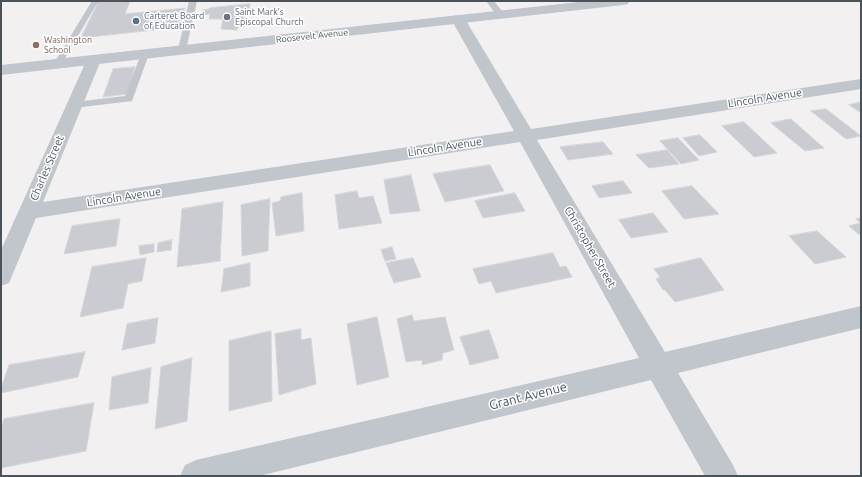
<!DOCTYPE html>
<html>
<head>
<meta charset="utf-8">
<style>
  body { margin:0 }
  #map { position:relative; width:862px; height:477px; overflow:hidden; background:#f2f0f0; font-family:Ubuntu,sans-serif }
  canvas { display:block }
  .frame { position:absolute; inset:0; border:2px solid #4a525a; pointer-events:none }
</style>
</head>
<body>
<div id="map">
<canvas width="862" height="477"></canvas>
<div class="frame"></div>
</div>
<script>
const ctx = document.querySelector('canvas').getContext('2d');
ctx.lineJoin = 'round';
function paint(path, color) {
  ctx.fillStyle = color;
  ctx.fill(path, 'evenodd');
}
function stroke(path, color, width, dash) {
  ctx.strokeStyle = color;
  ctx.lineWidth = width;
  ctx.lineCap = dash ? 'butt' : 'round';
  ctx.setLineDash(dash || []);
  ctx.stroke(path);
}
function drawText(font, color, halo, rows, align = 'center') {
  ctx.font = font + ' Ubuntu,sans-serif';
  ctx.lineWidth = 3;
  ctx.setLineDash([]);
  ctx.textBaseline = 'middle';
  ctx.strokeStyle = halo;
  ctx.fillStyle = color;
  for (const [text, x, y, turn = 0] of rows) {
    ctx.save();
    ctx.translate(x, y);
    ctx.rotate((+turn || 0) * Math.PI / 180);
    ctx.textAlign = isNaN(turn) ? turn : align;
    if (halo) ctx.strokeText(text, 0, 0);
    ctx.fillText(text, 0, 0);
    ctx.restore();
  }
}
const building = new Path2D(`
  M 99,1 L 130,1 L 125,14 L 185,8 L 181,27 L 81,38 Z
  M 250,4 L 249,14 L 245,15 L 244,27 L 237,28 L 237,30 L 221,29 L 223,19 L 209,19 L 210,14 L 201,15 L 202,10 L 209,9 L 210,8 Z
  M 135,67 L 127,94 L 103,97 L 113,69 Z
  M 861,102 L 861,113 L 849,105 Z
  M 826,109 L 861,136 L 846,139 L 811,111 Z
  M 791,119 L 824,148 L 805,151 L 771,123 Z
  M 744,122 L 777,153 L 754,157 L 722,126 Z
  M 700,135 L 717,152 L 699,156 L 683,138 Z
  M 678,138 L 699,160 L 681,164 L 660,141 Z
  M 603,142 L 613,154 L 568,160 L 560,147 Z
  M 667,150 L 679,164 L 649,168 L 636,155 Z
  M 490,165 L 504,191 L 445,202 L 433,174 Z
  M 411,175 L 420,211 L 390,214 L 384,180 Z
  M 623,181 L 632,193 L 599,198 L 592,186 Z
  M 692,186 L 719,214 L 684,219 L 662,191 Z
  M 357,191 L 359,198 L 373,196 L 382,223 L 339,229 L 335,195 Z
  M 302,193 L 304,231 L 276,236 L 272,203 L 280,201 L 281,197 Z
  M 515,193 L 525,211 L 483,218 L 475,201 Z
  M 270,199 L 268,251 L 242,256 L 241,205 Z
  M 223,202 L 220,261 L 177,267 L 182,209 Z
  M 653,213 L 668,232 L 631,238 L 619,220 Z
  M 861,218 L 861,236 L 849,226 L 860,223 L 856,219 Z
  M 120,219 L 116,246 L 64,254 L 72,226 Z
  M 817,231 L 846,257 L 815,264 L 789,236 Z
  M 172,240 L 171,250 L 157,252 L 158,243 Z
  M 154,244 L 154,252 L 140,255 L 139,246 Z
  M 392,247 L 396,259 L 385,261 L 381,250 Z
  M 553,253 L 560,267 L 566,266 L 572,277 L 496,293 L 491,281 L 479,284 L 473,269 Z
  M 146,258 L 142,281 L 128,284 L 123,308 L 80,317 L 92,267 Z
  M 413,258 L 421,277 L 394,283 L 386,263 Z
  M 701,258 L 724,290 L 675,302 L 665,290 L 663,290 L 656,279 L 660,277 L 654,269 Z
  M 250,263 L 250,286 L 221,292 L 224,269 Z
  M 412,315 L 414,321 L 445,317 L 454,350 L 443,353 L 442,360 L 422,365 L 422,360 L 406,362 L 397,319 Z
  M 377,317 L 389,377 L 357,385 L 347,324 Z
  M 158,318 L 155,343 L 122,350 L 127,324 Z
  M 301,329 L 301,340 L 311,338 L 316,384 L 279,395 L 275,334 Z
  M 489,330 L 499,358 L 470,365 L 460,337 Z
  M 271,331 L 272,401 L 229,411 L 229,341 Z
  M 85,352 L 78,377 L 1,393 L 1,388 L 9,365 Z
  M 192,358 L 187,421 L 155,429 L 161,367 Z
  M 151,368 L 148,403 L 109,410 L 112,377 Z
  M 94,403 L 86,451 L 1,468 L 1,430 L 4,419 Z`);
paint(building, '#cbccd1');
stroke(building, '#d4d6da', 1);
paint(new Path2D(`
  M 92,1 L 101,1 L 96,5 L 61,65 L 55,65 L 54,63 Z
  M 189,1 L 197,1 L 186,50 L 182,53 L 178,50 Z
  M 486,1 L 494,1 L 505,15 L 504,17 L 498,17 Z
  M 145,51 L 149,54 L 132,101 L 74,108 L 70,107 L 69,105 L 74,102 L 125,96 L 141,54 Z`), '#c0c6cc');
paint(new Path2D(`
  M 458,15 L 463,16 L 465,19 L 531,129 L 861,79 L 861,89 L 537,140 L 665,352 L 861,306 L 861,328 L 678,373 L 733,465 L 738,476 L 705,476 L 651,380 L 259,476 L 180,476 L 185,465 L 196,460 L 639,358 L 520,142 L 36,218 L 9,283 L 1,286 L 1,250 L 88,57 L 93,55 L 98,57 L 101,60 L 43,202 L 514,131 L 451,19 L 453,16 Z`), '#c0c6cc');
paint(new Path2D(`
  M 588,1 L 629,1 L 628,4 L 623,5 L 1,75 L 1,65 Z`), '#c0c6cc');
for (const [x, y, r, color] of [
  [227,17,4,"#6b7280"],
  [136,21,4,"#5c6f8a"],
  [36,45,4,"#8d6e63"]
]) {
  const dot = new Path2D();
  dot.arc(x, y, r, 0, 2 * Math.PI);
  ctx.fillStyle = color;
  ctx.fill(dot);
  stroke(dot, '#fff', 1.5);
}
drawText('9px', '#5b616d', '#fff', [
  ["Saint Mark’s",235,12],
  ["Episcopal Church",235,22]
], 'left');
drawText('9px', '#4e5e75', '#fff', [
  ["Carteret Board",144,16],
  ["of Education",144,26]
], 'left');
drawText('9px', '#4a525a', '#fff', [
  ["Roosevelt Avenue",312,36,-6]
]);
drawText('9px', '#785e54', '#fff', [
  ["Washington",44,40],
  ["School",44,50]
], 'left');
drawText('11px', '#4a525a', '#fff', [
  ["Lincoln Avenue",765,98,-9],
  ["Lincoln Avenue",445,147,-9],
  ["Charles Street",47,168,-67],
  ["Lincoln Avenue",124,197,-9],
  ["Christopher Street",590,247,60]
]);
drawText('13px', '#4a525a', '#fff', [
  ["Grant Avenue",528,396,-14]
]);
</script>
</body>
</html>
